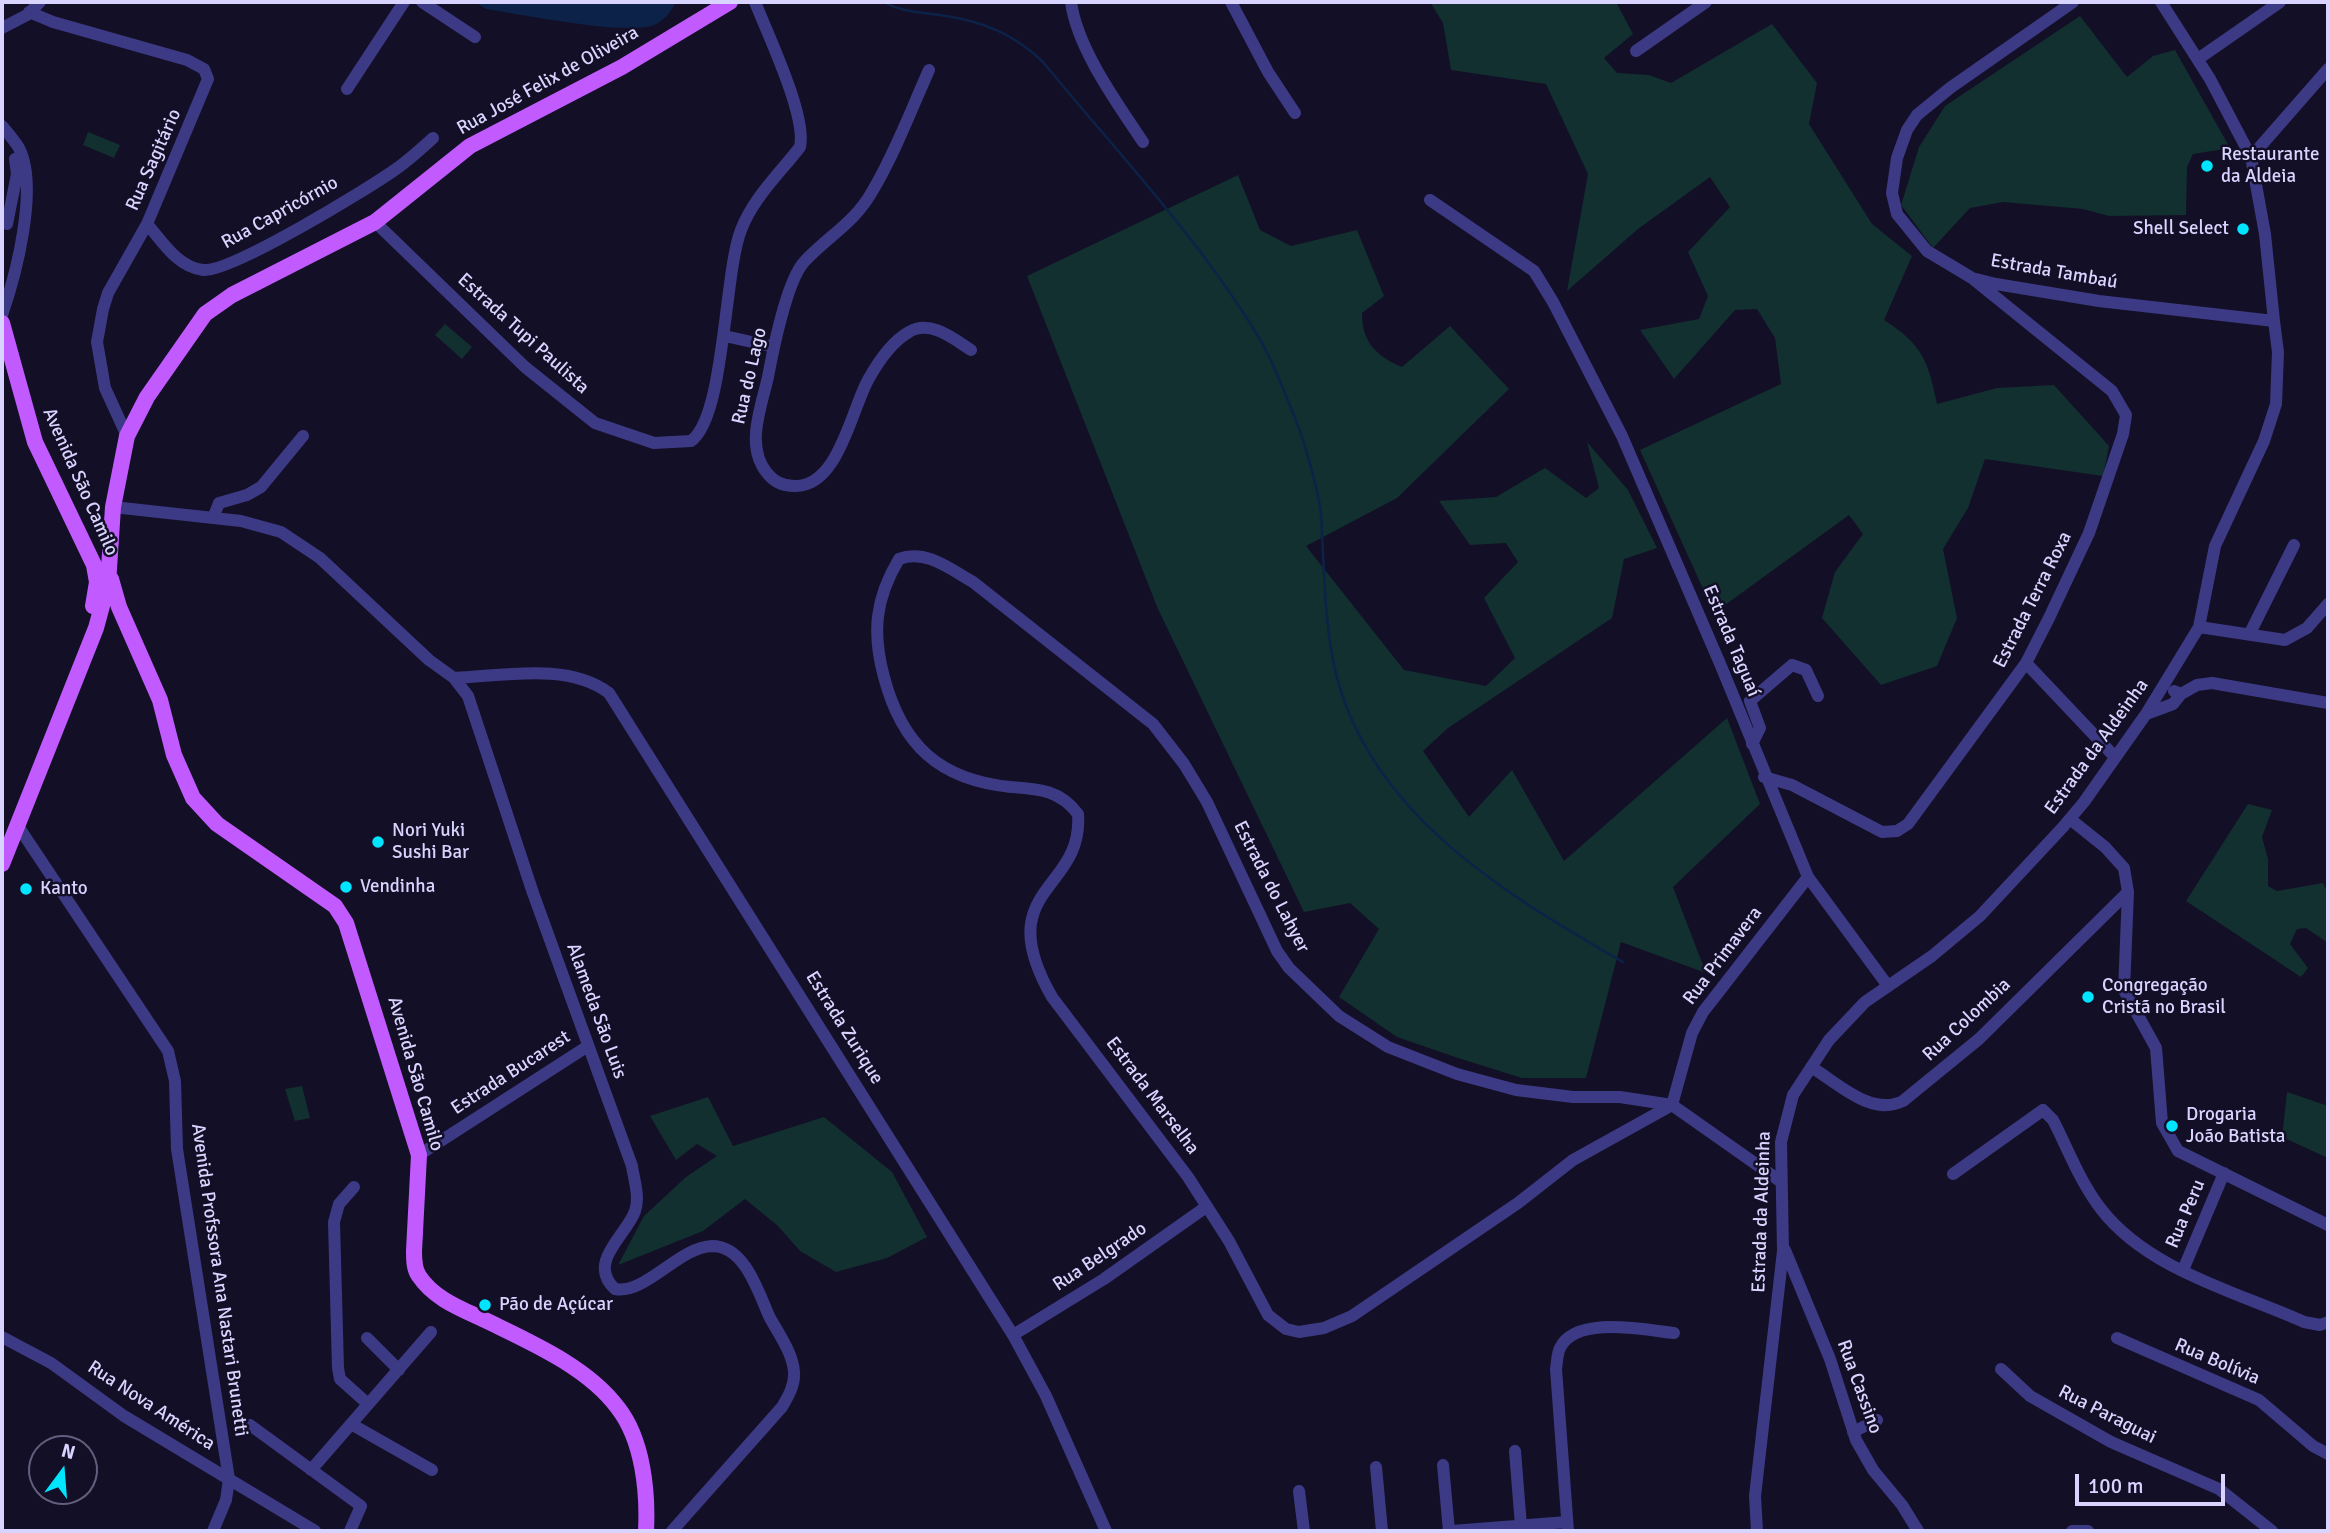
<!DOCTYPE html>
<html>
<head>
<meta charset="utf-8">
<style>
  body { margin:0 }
  #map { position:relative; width:2330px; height:1533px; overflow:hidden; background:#130f26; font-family:Signika,sans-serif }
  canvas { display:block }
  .frame { position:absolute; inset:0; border:4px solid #d9d4ff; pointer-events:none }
  .north { position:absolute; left:28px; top:1435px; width:70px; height:70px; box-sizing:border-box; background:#130f26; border:2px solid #625e7d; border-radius:50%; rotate:16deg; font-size:19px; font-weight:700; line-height:28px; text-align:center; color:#d9d4ff }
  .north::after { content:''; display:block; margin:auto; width:24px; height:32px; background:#00e5ff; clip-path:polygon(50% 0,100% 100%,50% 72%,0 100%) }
  .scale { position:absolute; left:2075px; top:1474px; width:150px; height:32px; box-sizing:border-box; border:4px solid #d9d4ff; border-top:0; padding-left:9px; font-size:21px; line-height:24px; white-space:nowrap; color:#d9d4ff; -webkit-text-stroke:5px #130f26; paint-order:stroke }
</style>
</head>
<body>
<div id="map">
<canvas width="2330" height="1533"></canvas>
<div class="frame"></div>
<div class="north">N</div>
<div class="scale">100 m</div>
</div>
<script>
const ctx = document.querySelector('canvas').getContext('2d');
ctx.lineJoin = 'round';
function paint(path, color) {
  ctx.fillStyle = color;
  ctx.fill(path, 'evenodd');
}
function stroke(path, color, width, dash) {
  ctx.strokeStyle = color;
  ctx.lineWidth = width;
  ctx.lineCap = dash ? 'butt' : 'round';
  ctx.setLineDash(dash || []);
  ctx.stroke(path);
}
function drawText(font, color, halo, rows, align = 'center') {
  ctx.font = font + ' Signika,sans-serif';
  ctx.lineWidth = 5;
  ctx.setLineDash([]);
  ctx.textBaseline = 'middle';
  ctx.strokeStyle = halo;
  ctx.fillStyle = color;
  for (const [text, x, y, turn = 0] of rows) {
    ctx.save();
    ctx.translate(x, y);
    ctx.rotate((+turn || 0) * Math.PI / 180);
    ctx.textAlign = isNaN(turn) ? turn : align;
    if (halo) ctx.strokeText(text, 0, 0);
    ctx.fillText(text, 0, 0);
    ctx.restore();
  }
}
paint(new Path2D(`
  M 1430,2 L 1616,2 L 1633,34 L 1604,58 L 1617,73 L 1649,75 L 1671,83 L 1772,24 L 1817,83 L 1809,124 L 1872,224 L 1912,256 L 1884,320 C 1923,345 1928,361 1937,404 L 1997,388 L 2054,385 L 2109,446 L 2103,476 L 1985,459 L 1968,508 L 1943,549 L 1957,618 L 1937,666 L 1881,685 L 1822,618 L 1835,572 L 1863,534 L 1849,515 L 1714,613 L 1640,450 L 1781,384 L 1775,338 L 1757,309 L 1735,310 L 1674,379 L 1640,330 L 1699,319 L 1708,296 L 1688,252 L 1730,207 L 1710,177 L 1638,229 L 1567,291 L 1588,174 L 1546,84 L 1451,70 L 1443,23 Z
  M 2080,16 L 2127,77 L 2153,56 L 2175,50 L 2230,148 L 2193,154 L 2187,167 L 2186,215 L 2109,216 L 2083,209 L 2003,202 L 1970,208 L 1933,248 L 1901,205 L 1919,147 L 1945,106 Z
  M 88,132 L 120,145 L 114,158 L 83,145 Z
  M 1238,175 L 1260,230 L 1291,246 L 1357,230 L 1384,296 L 1362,313 C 1362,342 1376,356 1402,367 L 1450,326 L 1509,389 L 1397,498 L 1306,546 L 1404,670 L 1486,686 L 1515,658 L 1484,598 L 1518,562 L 1506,543 L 1470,545 L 1439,501 L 1496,497 L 1545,468 L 1586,498 L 1599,488 L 1587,442 L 1628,490 L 1657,548 L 1624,559 L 1612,618 L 1448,728 L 1423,751 L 1469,817 L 1512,770 L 1564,861 L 1727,718 L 1760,804 L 1673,887 L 1706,973 L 1621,942 L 1586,1078 L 1522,1078 L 1455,1057 L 1397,1037 L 1339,997 L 1379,929 L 1350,903 L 1304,912 L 1158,609 L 1027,276 Z
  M 445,324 L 472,347 L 462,359 L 435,335 Z
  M 2248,804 L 2272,810 L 2262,837 L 2268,859 L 2268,886 L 2277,891 L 2323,883 L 2328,894 L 2328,943 L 2306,928 L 2297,929 L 2290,944 L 2308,968 L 2301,977 L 2186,901 Z
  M 302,1086 L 310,1118 L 295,1121 L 285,1089 Z
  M 2287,1092 L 2328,1106 L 2328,1158 L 2282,1137 Z
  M 708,1097 L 733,1146 L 824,1117 L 892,1172 L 927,1237 L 887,1258 L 836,1272 L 800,1251 L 778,1226 L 745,1199 L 703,1231 L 618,1265 L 644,1216 L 686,1177 L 717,1156 L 697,1144 L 676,1160 L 650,1116 Z`), '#12302f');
paint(new Path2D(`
  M 475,2 L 676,2 C 672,11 664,21 654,25 C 626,36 520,14 486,9 Z`), '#0c2248');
stroke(new Path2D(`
  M 883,2 C 904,13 923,12 946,16 C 985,22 1015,35 1043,62 C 1116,151 1198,237 1258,336 C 1273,361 1284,391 1295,418 C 1304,440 1319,492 1321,515 C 1324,562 1324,609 1332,655 C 1359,807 1500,891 1623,962`), '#0c2248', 2.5);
stroke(new Path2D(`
  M 422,2 L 475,37
  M 1071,2 C 1077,48 1117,103 1143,142
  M 1231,2 L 1268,72 L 1295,113
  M 2073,2 L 1950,88 L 1917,115 L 1907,130 L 1897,158 L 1892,193 L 1897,214 L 1927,251 L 1972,278 L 1996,284 L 2099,301 L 2274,321
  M 29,12 L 53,22 L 187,60 L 204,69 L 208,79 L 147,224 L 108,293 L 103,309 L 97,342 L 105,388 L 127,436
  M 2,28 L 27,15 L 40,2
  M 1636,51 L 1706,2
  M 2198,59 L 2280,2
  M 929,70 C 911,110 895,153 873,190 C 855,223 828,236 804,262 C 787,281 773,350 768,377 C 761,408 745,446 767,473 C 774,482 783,486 794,486 C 838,488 851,411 868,380 C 878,362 891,342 909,332 C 930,319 954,339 971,350
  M 347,89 L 404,2
  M 2,126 C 8,133 14,140 19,148 C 39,187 16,275 2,315
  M 2251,157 L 2328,69
  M 1430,200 L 1534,271 L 1553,302 L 1622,436 L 1721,666 L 1808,877 L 1888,986
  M 375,222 L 525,367 L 595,423 L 654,443 L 691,441 C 725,417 724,273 741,230 C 753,198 780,173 800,147 C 807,116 768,35 755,2
  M 7,224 L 17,174 L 15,159
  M 147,224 C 162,241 177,267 203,270 C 230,273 368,189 396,169 C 409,160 421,149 433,138
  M 725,336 L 774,347
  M 113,507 L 241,521 L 281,532 L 320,558 L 429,660 L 454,678 L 468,696 L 533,893 L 632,1166 C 634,1180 640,1197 635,1211 C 627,1235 586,1262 615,1289 C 645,1295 679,1247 712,1246 C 746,1246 759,1295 770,1318 C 779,1334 793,1354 794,1372 C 795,1385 788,1397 782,1407 L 672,1531
  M 213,518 L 219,503 L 247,495 L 261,487 L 303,436
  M 2199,627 L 2285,640 L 2307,628 L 2328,604
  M 2250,633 L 2294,545
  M 2026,663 L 2115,757
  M 454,678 C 503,676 568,662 609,693 L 1013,1335 L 1046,1396 L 1106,1531
  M 2181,694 L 2197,685 L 2212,683 L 2328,703
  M 2146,714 L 2173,704 L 2181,694 L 2174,691
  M 1752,744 L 1760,728 L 1750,701 L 1792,665 L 1806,670 L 1818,696
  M 1764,777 L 1792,785 L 1882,832 L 1897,831 L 1908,824 L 2026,663 L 2049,618 L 2089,533 L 2123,434 L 2126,415 L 2112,391 L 1972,278
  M 2070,819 L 2105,847 L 2124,868 L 2128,892 L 2124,990 L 2156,1048 L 2162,1123 L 2178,1151 L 2328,1225
  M 18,826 L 168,1051 L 175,1081 L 177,1149 L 229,1479 L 226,1500 L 213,1531
  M 1811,1067 C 1838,1083 1871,1117 1903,1101 L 1979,1039 L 2128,892
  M 419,1155 L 588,1046
  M 1953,1174 L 2043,1110 L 2053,1120 C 2068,1149 2080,1182 2101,1209 C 2148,1270 2237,1292 2304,1322 L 2320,1325 L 2328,1322
  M 1780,1181 L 1672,1105 L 1620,1097 L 1573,1097 L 1516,1090 L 1457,1074 L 1388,1047 L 1339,1016 L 1289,968 L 1277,951 L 1207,802 L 1184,764 L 1153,724 L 973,582 C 950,569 926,549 899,559 C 875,599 872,633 884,677 C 902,745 939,780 1011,787 C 1039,789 1060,790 1078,814 C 1084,892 989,887 1052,997 L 1188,1177 L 1229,1241 L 1268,1315 L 1286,1329 L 1299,1332 L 1324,1328 L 1352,1316 L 1518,1203 L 1573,1160 L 1672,1105 L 1692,1033 L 1703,1012 L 1808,877
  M 354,1187 L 339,1204 L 334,1222 L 338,1368 L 340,1379 L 368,1404
  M 1785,1250 L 1830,1359 L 1856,1440 L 1873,1470 L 1902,1505 L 1918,1531
  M 2183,1270 L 2224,1173
  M 1013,1335 L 1104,1279 L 1206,1207
  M 2,1337 L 51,1363 L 124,1416 L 315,1531
  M 367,1338 L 399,1370
  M 2117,1338 L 2259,1400 L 2313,1446 L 2328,1454
  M 2001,1369 L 2030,1396 L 2111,1442 L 2219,1489 L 2272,1531
  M 351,1424 L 432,1470
  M 250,1425 L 361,1506 L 350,1531
  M 1853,1432 L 1877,1420
  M 1515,1451 L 1521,1526
  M 1443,1465 L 1449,1531
  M 1376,1467 L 1382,1531
  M 311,1470 L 431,1332
  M 1299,1491 L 1304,1531
  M 1452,1531 L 1567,1522
  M 1568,1531 L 1556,1369 C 1557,1363 1557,1354 1560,1348 C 1576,1315 1645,1330 1674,1333
  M 1757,1531 L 1755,1496 L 1783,1251 L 1781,1142 L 1793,1095 L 1829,1040 L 1865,1002 L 1932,956 L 1980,916 L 2063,827 L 2084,802 L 2146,714 L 2199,627 L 2215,546 L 2264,441 L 2276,404 L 2278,352 L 2274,321 L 2265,234 L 2251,157 L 2210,79 L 2161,2
  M 2072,1531 L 2088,1531`), '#3d3a85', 12);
stroke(new Path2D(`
  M 2,323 L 35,442 L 94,565 L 97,582 L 93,606
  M 111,579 L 119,607 L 160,700 L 174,755 L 193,798 L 217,824 L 335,906 L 346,923 L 419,1155 L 414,1251 C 414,1260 414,1269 419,1276 C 434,1299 462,1309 485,1320 C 530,1342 588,1367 618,1408 C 643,1440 648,1492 646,1531
  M 2,864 L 96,628 L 108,584 L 113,507 L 127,436 L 147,397 L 205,314 L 232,295 L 375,222 L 470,146 L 622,67 L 730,2`), '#c25bff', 16);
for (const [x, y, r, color] of [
  [2207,166,7,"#00e5ff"],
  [2243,229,7,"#00e5ff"],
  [378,842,7,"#00e5ff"],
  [346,887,7,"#00e5ff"],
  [26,889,7,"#00e5ff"],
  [2088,997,7,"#00e5ff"],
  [2172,1126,7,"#00e5ff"],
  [485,1305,7,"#00e5ff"]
]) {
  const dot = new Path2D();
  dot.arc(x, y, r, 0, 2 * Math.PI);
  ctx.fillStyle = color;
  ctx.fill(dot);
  stroke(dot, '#130f26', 2.5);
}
drawText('19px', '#d9d4ff', '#130f26', [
  ["Rua José Felix de Oliveira",548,81,-29],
  ["Rua Sagitário",154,160,-66],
  ["Rua Capricórnio",280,213,-29],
  ["Estrada Tambaú",2054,272,10],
  ["Estrada Tupi Paulista",523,334,42],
  ["Rua do Lago",750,376,-77],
  ["Avenida São Camilo",80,482,66],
  ["Estrada Terra Roxa",2033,600,-63],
  ["Estrada Taguaí",1731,641,67],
  ["Estrada da Aldeinha",2097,747,-54],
  ["Estrada do Lahyer",1271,887,63],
  ["Rua Primavera",1723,956,-53],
  ["Alameda São Luis",596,1011,70],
  ["Rua Colombia",1967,1020,-43],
  ["Estrada Zurique",844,1028,58],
  ["Estrada Bucarest",511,1073,-33],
  ["Avenida São Camilo",415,1074,74],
  ["Estrada Marselha",1152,1096,53],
  ["Estrada da Aldeinha",1762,1212,-88],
  ["Rua Peru",2186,1214,-67],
  ["Rua Belgrado",1100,1257,-34],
  ["Avenida Profssora Ana Nastari Brunetti",219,1280,82],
  ["Rua Bolívia",2217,1362,23],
  ["Rua Cassino",1859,1387,70],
  ["Rua Nova América",151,1406,33],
  ["Rua Paraguai",2107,1415,27]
]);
drawText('19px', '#d9d4ff', '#130f26', [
  ["Restaurante",2221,155],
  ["da Aldeia",2221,177],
  ["Shell Select",2229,229,"right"],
  ["Nori Yuki",392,831],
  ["Sushi Bar",392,853],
  ["Vendinha",360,887],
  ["Kanto",40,889],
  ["Congregação",2102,986],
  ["Cristã no Brasil",2102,1008],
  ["Drogaria",2186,1115],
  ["João Batista",2186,1137],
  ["Pão de Açúcar",499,1305]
], 'left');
</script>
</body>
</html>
